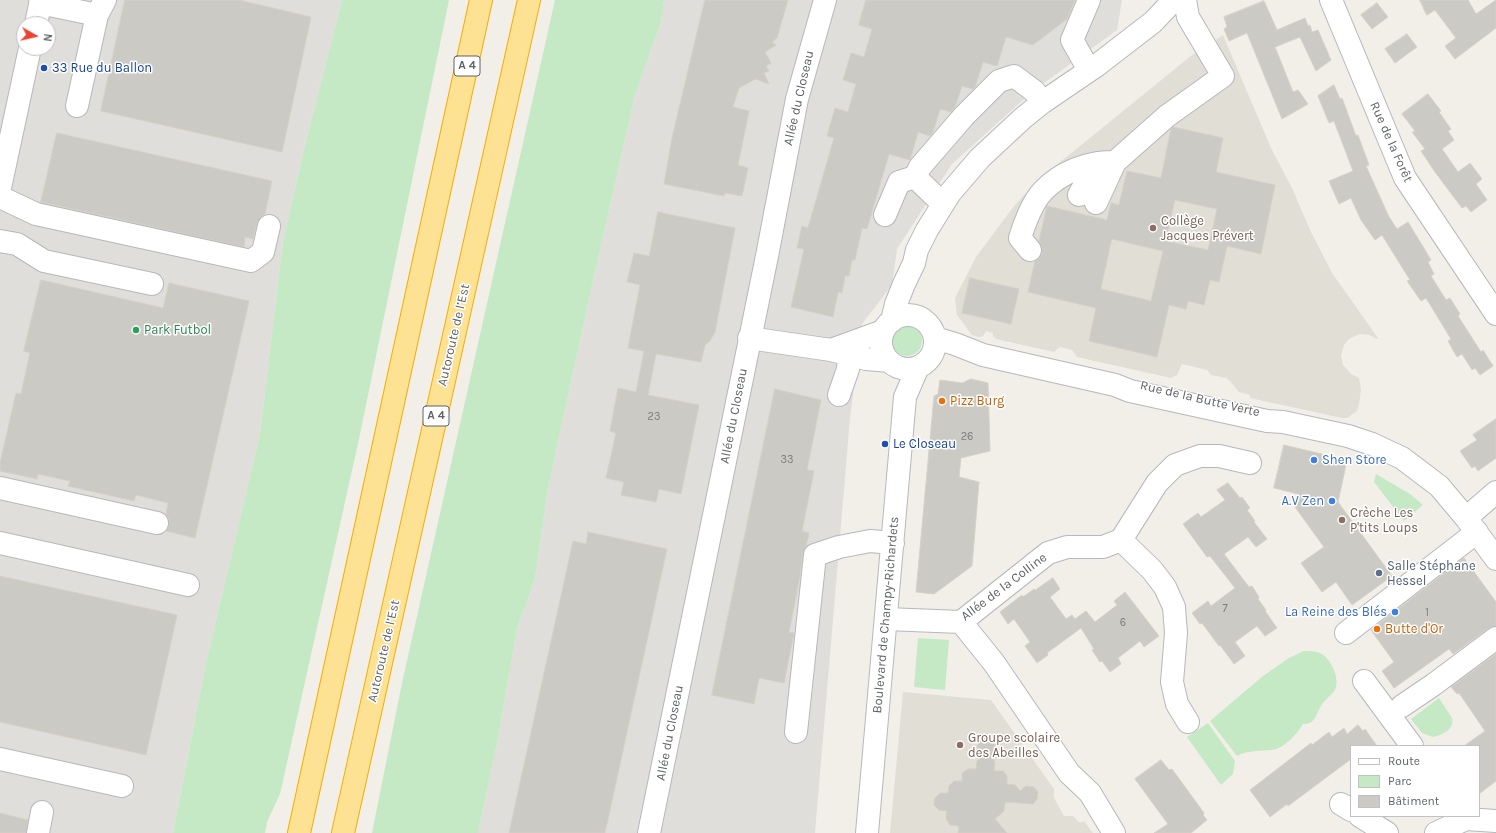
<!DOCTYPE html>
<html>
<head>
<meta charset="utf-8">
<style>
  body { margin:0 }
  #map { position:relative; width:1496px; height:833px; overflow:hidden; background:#f1efe8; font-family:Karla,sans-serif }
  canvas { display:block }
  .legend { position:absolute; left:1350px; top:745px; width:130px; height:72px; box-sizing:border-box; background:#fff; border:1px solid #bfc1c3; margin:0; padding:5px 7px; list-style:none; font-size:12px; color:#5f6368 }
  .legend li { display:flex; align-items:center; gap:8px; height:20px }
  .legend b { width:20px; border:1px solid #bfc1c3 }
  .north { position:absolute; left:16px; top:16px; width:40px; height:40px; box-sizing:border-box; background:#fff; border:1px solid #bfc1c3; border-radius:50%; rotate:98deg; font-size:11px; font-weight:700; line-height:16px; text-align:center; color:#5f6368 }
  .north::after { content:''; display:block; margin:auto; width:14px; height:18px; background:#ea4335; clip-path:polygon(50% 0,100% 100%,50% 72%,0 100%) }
</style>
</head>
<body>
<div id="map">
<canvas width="1496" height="833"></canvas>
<ul class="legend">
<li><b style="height:5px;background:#fff"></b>Route</li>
<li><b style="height:11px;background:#c5e8c5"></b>Parc</li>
<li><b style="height:11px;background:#cccac5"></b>Bâtiment</li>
</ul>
<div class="north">N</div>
</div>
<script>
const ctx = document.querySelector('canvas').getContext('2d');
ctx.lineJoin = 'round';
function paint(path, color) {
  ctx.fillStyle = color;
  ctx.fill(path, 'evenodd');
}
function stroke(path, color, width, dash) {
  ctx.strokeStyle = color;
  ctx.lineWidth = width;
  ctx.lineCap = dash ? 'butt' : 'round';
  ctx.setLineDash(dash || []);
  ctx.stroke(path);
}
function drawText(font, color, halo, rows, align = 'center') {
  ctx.font = font + ' Karla,sans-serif';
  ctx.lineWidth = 3;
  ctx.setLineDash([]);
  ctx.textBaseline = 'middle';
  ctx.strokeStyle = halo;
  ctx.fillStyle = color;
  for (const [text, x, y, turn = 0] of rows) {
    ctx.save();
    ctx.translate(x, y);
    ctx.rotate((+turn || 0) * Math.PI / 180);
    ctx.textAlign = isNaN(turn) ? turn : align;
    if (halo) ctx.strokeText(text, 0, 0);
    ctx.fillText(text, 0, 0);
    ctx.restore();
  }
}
paint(new Path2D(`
  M 0,0 L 342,0 L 305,145 L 283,241 L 260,434 L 206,663 L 173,833 L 0,833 ZM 24,24 L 48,24 L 48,48 L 24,48 Z
  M 664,0 L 1122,0 L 1117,30 L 1033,91 L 952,164 L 897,249 L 892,285 L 862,324 L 850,418 L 815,833 L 478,833 L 498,738 L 517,629 L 535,579 L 548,488 L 594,276 L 635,95 L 661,22 Z`), '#e0deda');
paint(new Path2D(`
  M 1223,35 L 1271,148 L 1292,188 L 1311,232 L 1332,273 L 1378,338 L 1377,339 L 1369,335 L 1359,334 L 1349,339 L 1344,345 L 1341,355 L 1343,365 L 1351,374 L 1359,378 L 1361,390 L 1359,404 L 1357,411 L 1347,418 L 1342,418 L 1250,398 L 1250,395 L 1239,392 L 1230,381 L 1226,378 L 1211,375 L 1207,370 L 1182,364 L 1177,375 L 1171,378 L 1077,357 L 1072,350 L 1060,347 L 1054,352 L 996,339 L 993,336 L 993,333 L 986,331 L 983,336 L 979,337 L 972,335 L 957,315 L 955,298 L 976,257 L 1014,206 L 1037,181 L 1192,55 Z
  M 903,692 L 991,700 L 1054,789 L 1054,798 L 1064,816 L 1073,816 L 1080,823 L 1084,821 L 1093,833 L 890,833 Z`), '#e1ded6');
paint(new Path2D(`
  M 342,0 L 449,0 L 359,439 L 280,794 L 267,822 L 265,833 L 173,833 L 206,663 L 260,434 L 283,241 L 305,145 Z
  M 555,0 L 664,0 L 661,22 L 635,95 L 594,276 L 548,488 L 535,579 L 517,629 L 498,738 L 478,833 L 372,833 L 402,683 Z
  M892 341a15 15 0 1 1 30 0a15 15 0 1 1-30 0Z
  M 1376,474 L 1410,494 L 1423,505 L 1404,521 L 1374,482 Z
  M 918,638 L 949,640 L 945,690 L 914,687 Z
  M 1304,651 C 1310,651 1317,651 1322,654 C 1332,661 1340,679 1335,690 C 1331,696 1324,700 1321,706 C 1316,714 1315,725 1303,724 C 1297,734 1284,749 1271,750 C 1260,751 1247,750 1237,756 L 1210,721 L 1263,676 L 1289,658 Z
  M 1439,698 L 1452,718 C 1454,730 1444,734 1433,737 L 1422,733 L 1411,719 Z
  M 1208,723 L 1235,761 L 1233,774 L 1221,785 L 1187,737 Z`), '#c5e8c5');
const building = new Path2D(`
  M 125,0 L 239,0 L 311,17 L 282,152 L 101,111 Z
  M 705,0 L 788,0 L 777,38 L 772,42 L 776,45 L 765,52 L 771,63 L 766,66 L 769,71 L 764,73 L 769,84 L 755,79 L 739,88 L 733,107 L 749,111 L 738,165 L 748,168 L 742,196 L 725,193 L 724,196 L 664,184 L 672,138 Z
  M 866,0 L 1075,0 L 1067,19 L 1033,45 L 1006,37 L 997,66 L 983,62 L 975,87 L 973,89 L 962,86 L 955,107 L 951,112 L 940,109 L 933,132 L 930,136 L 918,132 L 910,160 L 889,154 L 867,229 L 862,228 L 855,260 L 852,260 L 849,276 L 845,276 L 842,293 L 838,292 L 833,317 L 791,307 L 804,249 L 797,248 L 802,226 L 808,228 L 834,138 L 827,136 L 835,108 L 848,112 L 856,84 L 843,80 L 851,53 L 864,57 L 872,29 L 859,25 Z
  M 1420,0 L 1468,0 L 1476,14 L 1496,0 L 1496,28 L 1455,59 L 1445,46 L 1456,38 L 1435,10 L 1427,15 Z
  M 1264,1 L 1277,30 L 1305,18 L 1308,26 L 1310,25 L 1312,32 L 1318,30 L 1331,60 L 1316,71 L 1300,37 L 1275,47 L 1293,92 L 1298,90 L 1308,104 L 1282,119 L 1247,33 L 1229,41 L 1224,29 L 1227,27 L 1224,17 Z
  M 1377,3 L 1388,17 L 1372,29 L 1361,15 Z
  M 1407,34 L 1417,47 L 1395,63 L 1385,49 Z
  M 1334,85 L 1340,99 L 1342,98 L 1356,136 L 1358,135 L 1369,165 L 1366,166 L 1389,217 L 1397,229 L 1408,222 L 1431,260 L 1428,262 L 1434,274 L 1431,276 L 1446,300 L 1450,298 L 1460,314 L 1458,316 L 1481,352 L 1483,350 L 1493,366 L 1480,375 L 1475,368 L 1472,370 L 1462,354 L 1457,357 L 1448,341 L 1451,339 L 1426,298 L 1421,301 L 1407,281 L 1410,280 L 1382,235 L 1375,240 L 1361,220 L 1351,198 L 1339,204 L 1329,181 L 1353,171 L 1334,121 L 1329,123 L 1318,96 Z
  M 1428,94 L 1441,111 L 1439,112 L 1451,129 L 1448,131 L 1454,140 L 1442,149 L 1458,172 L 1470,163 L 1482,179 L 1476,184 L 1487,200 L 1471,212 L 1466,206 L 1462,208 L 1435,172 L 1421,151 L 1425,149 L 1412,132 L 1415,131 L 1402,114 Z
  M 1173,127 L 1223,138 L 1216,172 L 1275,185 L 1261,254 L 1227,246 L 1219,282 L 1210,280 L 1204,305 L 1188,301 L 1186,309 L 1169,305 L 1157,357 L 1089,341 L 1096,308 L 1028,292 L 1035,261 L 1038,259 L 1042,254 L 1042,248 L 1039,241 L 1047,206 L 1107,220 L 1111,203 L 1119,205 L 1127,171 L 1161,178 L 1171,129 ZM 1175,200 L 1217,209 L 1208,250 L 1166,241 ZM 1112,239 L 1163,251 L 1151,301 L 1101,289 Z
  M 57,133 L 272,181 L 265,214 L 260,218 L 257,223 L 253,239 L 245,237 L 244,247 L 41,202 Z
  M 658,212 L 735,228 L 715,332 L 710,341 L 705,345 L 701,362 L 656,354 L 648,395 L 699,405 L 681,494 L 659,489 L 656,502 L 621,495 L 624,482 L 606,478 L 616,433 L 610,431 L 618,388 L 636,392 L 644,351 L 628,348 L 640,285 L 627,282 L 634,253 L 649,256 Z
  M 970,278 L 1019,289 L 1011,324 L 962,313 Z
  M 41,280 L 163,308 L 169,283 L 249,301 L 195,538 L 166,531 L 169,525 L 169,519 L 166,514 L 168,503 L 136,495 L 134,501 L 68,486 L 70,481 L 38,474 L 37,479 L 0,471 L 0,463 L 16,393 L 21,394 L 30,353 L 24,351 Z
  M 971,379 L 988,383 L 990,451 L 961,458 L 959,477 L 979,482 L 972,566 L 934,594 L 916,592 L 934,396 L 938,394 L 940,380 L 962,383 Z
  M 775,389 L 821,400 L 807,470 L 814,471 L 802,531 L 809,533 L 806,546 L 803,554 L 800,576 L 789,632 L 794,633 L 784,683 L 759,678 L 754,704 L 712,695 Z
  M 1496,419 L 1496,458 L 1478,471 L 1475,466 L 1472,468 L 1460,451 L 1477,440 L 1473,435 Z
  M 1284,445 L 1347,460 L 1338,502 L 1392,576 L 1352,605 L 1336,582 L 1322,592 L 1301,563 L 1324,547 L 1295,507 L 1298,494 L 1274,488 Z
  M 1228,483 L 1240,498 L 1242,497 L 1250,508 L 1247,510 L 1255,521 L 1254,522 L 1267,539 L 1256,547 L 1248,537 L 1224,554 L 1249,587 L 1252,586 L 1259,597 L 1258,599 L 1266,610 L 1265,611 L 1277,628 L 1265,636 L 1257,626 L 1235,642 L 1245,656 L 1234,664 L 1220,645 L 1219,646 L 1202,623 L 1200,624 L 1192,613 L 1208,601 L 1211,606 L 1235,588 L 1210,556 L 1207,557 L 1183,524 L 1198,513 L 1201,517 L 1225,500 L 1217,490 Z
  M 588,532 L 667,549 L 605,833 L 509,833 L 573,541 L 586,544 Z
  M 1464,558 L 1496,602 L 1496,626 L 1489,628 L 1453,654 L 1449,649 L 1394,688 L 1382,671 L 1394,662 L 1371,630 Z
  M 0,576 L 177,615 L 146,755 L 0,722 Z
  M 1053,578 L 1060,589 L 1050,597 L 1066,619 L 1072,615 L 1075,619 L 1086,611 L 1095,622 L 1117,605 L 1114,601 L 1125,592 L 1159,636 L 1144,647 L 1140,641 L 1118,658 L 1121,664 L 1110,672 L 1102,661 L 1100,662 L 1092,650 L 1094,649 L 1081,628 L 1047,653 L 1048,655 L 1037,663 L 1025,646 L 1030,642 L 1014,619 L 1008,624 L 1000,612 L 1022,595 L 1023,597 L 1034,589 L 1035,590 Z
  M 1496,654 L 1496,781 L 1479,794 L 1479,746 L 1464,746 L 1485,731 L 1459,693 L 1457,694 L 1451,687 Z
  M 1358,725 L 1363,731 L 1365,729 L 1377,746 L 1351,746 L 1351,759 L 1288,806 L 1287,804 L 1270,817 L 1250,790 L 1311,743 L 1312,745 L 1329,732 L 1332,737 L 1344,728 L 1347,734 Z
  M 984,738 L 991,739 L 996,744 L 995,752 L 991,756 L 995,762 L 994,771 L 1003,771 L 1007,776 L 1007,784 L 1015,785 L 1020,791 L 1026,786 L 1034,787 L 1038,792 L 1037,799 L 1033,804 L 1005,802 L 1004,811 L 995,819 L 1007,833 L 958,833 L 959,826 L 950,825 L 946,819 L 947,811 L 939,810 L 934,805 L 935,798 L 940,793 L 948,793 L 949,786 L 954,781 L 962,781 L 962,773 L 968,769 L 976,769 L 977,761 L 982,756 L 977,750 L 978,742 Z
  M 1161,760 L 1169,770 L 1172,769 L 1204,813 L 1203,815 L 1207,820 L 1191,833 L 1154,833 L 1168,824 L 1135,779 Z
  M 0,813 L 28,820 L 26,833 L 0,833 Z`);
paint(building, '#cccac5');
stroke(building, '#d6d1c6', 1);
const minor = new Path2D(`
  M 1089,0 L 1072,40 L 1089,70
  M 1331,0 L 1405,178 L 1496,314
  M 40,3 L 97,15
  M 36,24 L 41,0
  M 77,106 L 97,15 L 105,0
  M 0,188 L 30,48
  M 1079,195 L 1097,163
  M 0,197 L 36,214 L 251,261 L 263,252 L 269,226
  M 1096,203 L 1115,162
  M 943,204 L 915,177 L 920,167 L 964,116 L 999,81 L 1014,76 L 1034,91 L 1043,102
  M 885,215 L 899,182 L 915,177
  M 0,241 L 17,244 L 44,261 L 152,284
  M 1030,250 L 1020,238 C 1024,224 1033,201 1043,191 C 1061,172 1089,161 1115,162 L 1167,116 L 1223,76 L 1188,17 L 1185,0
  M881 342a27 27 0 1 1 54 0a27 27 0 1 1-54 0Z
  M 892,321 L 896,304 L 904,284 L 914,263 L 917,250 L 927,230 L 950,193 L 980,158 L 1023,118 L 1043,102 L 1096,66 L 1153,22 L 1174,0
  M 749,338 L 831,350 L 866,359 L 889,361
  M 935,338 L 955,344 L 983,355 L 1115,385 L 1130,391 L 1267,421 L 1283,422 L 1348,436 L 1372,444 L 1402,458 L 1439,486 L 1466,518 L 1496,559
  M 831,350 L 883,331
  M 839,395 L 848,369 L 849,355
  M 0,488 L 157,523
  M 1466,518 L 1496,492
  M 1121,540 L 1152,570 L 1165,587 L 1174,607 L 1176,633 L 1172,682 L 1177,704 L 1188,722
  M 0,543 L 188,585
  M 886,619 L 961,622 L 1048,553 L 1067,547 L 1103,547 L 1121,540 L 1157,483 L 1175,465 L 1200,456 L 1219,456 L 1250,463
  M 961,622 L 994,663 L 1069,773 L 1090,793 L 1114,833
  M 1346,633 L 1477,532
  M 1364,681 L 1412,746
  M 1402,706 L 1433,685 L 1496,638
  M 796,732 L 815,555 L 839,547 L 870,541 L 893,543
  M 0,759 L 122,786
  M 1341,804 L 1351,810
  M 1360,816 L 1387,833
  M 38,833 L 42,812
  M 649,833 L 767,256 L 797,99 L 825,0
  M 867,833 L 905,397 L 918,367
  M 1436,833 L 1466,819 L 1496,821`);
const highway = new Path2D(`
  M 299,833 L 481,0
  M 343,833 L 529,0`);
stroke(minor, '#b5b8bc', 24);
stroke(highway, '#f9ab00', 24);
stroke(minor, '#fff', 22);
stroke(highway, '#fde293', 22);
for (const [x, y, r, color] of [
  [44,68,4,"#1a4fb4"],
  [1153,228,4,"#8d6e63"],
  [136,330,4,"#2e9e5b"],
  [942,401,4,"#e8710a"],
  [885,444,4,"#1a4fb4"],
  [1314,460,4,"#3f7fe0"],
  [1332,501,4,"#3f7fe0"],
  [1342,520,4,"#8d6e63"],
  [1379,573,4,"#5c6f8a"],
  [1395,612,4,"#3f7fe0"],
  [1377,629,4,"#e8710a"],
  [960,745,4,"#8d6e63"]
]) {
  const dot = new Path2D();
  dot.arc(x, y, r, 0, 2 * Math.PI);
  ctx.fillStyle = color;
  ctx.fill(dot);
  stroke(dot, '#fff', 1.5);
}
drawText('11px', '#7a7d7f', null, [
  ["23",654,417],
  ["26",967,437],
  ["33",787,460],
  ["7",1225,609],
  ["1",1427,613],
  ["6",1123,623]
]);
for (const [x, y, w] of [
  [467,66,26],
  [436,416,26]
]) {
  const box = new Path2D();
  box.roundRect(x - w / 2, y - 10, w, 20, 3);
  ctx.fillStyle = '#fff';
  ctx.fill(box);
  stroke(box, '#5f6368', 1);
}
drawText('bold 12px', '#5f6368', null, [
  ["A 4",467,66],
  ["A 4",436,416]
]);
drawText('13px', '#164399', '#fff', [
  ["33 Rue du Ballon",52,68],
  ["Le Closeau",893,444]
], 'left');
drawText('13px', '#5f6368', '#fff', [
  ["Allée du Closeau",799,98,-77],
  ["Rue de la Forêt",1391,142,66],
  ["Autoroute de l’Est",454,335,-77],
  ["Rue de la Butte Verte",1200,399,13],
  ["Allée du Closeau",734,416,-79],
  ["Allée de la Colline",1004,587,-37],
  ["Boulevard de Champy-Richardets",886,615,-85],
  ["Autoroute de l’Est",384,651,-77],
  ["Allée du Closeau",670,733,-79]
]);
drawText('13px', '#785e54', '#fff', [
  ["Collège",1161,221],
  ["Jacques Prévert",1161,236],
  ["Crèche Les",1350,513],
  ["P'tits Loups",1350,528],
  ["Groupe scolaire",968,738],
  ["des Abeilles",968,753]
], 'left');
drawText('13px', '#27864d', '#fff', [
  ["Park Futbol",144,330]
], 'left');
drawText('13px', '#c56008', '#fff', [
  ["Pizz Burg",950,401],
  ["Butte d'Or",1385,629]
], 'left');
drawText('13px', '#366cbe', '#fff', [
  ["Shen Store",1322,460,"left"],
  ["A.V Zen",1324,501],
  ["La Reine des Blés",1387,612]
], 'right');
drawText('13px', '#4e5e75', '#fff', [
  ["Salle Stéphane",1387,566],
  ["Hessel",1387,581]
], 'left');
</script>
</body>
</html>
